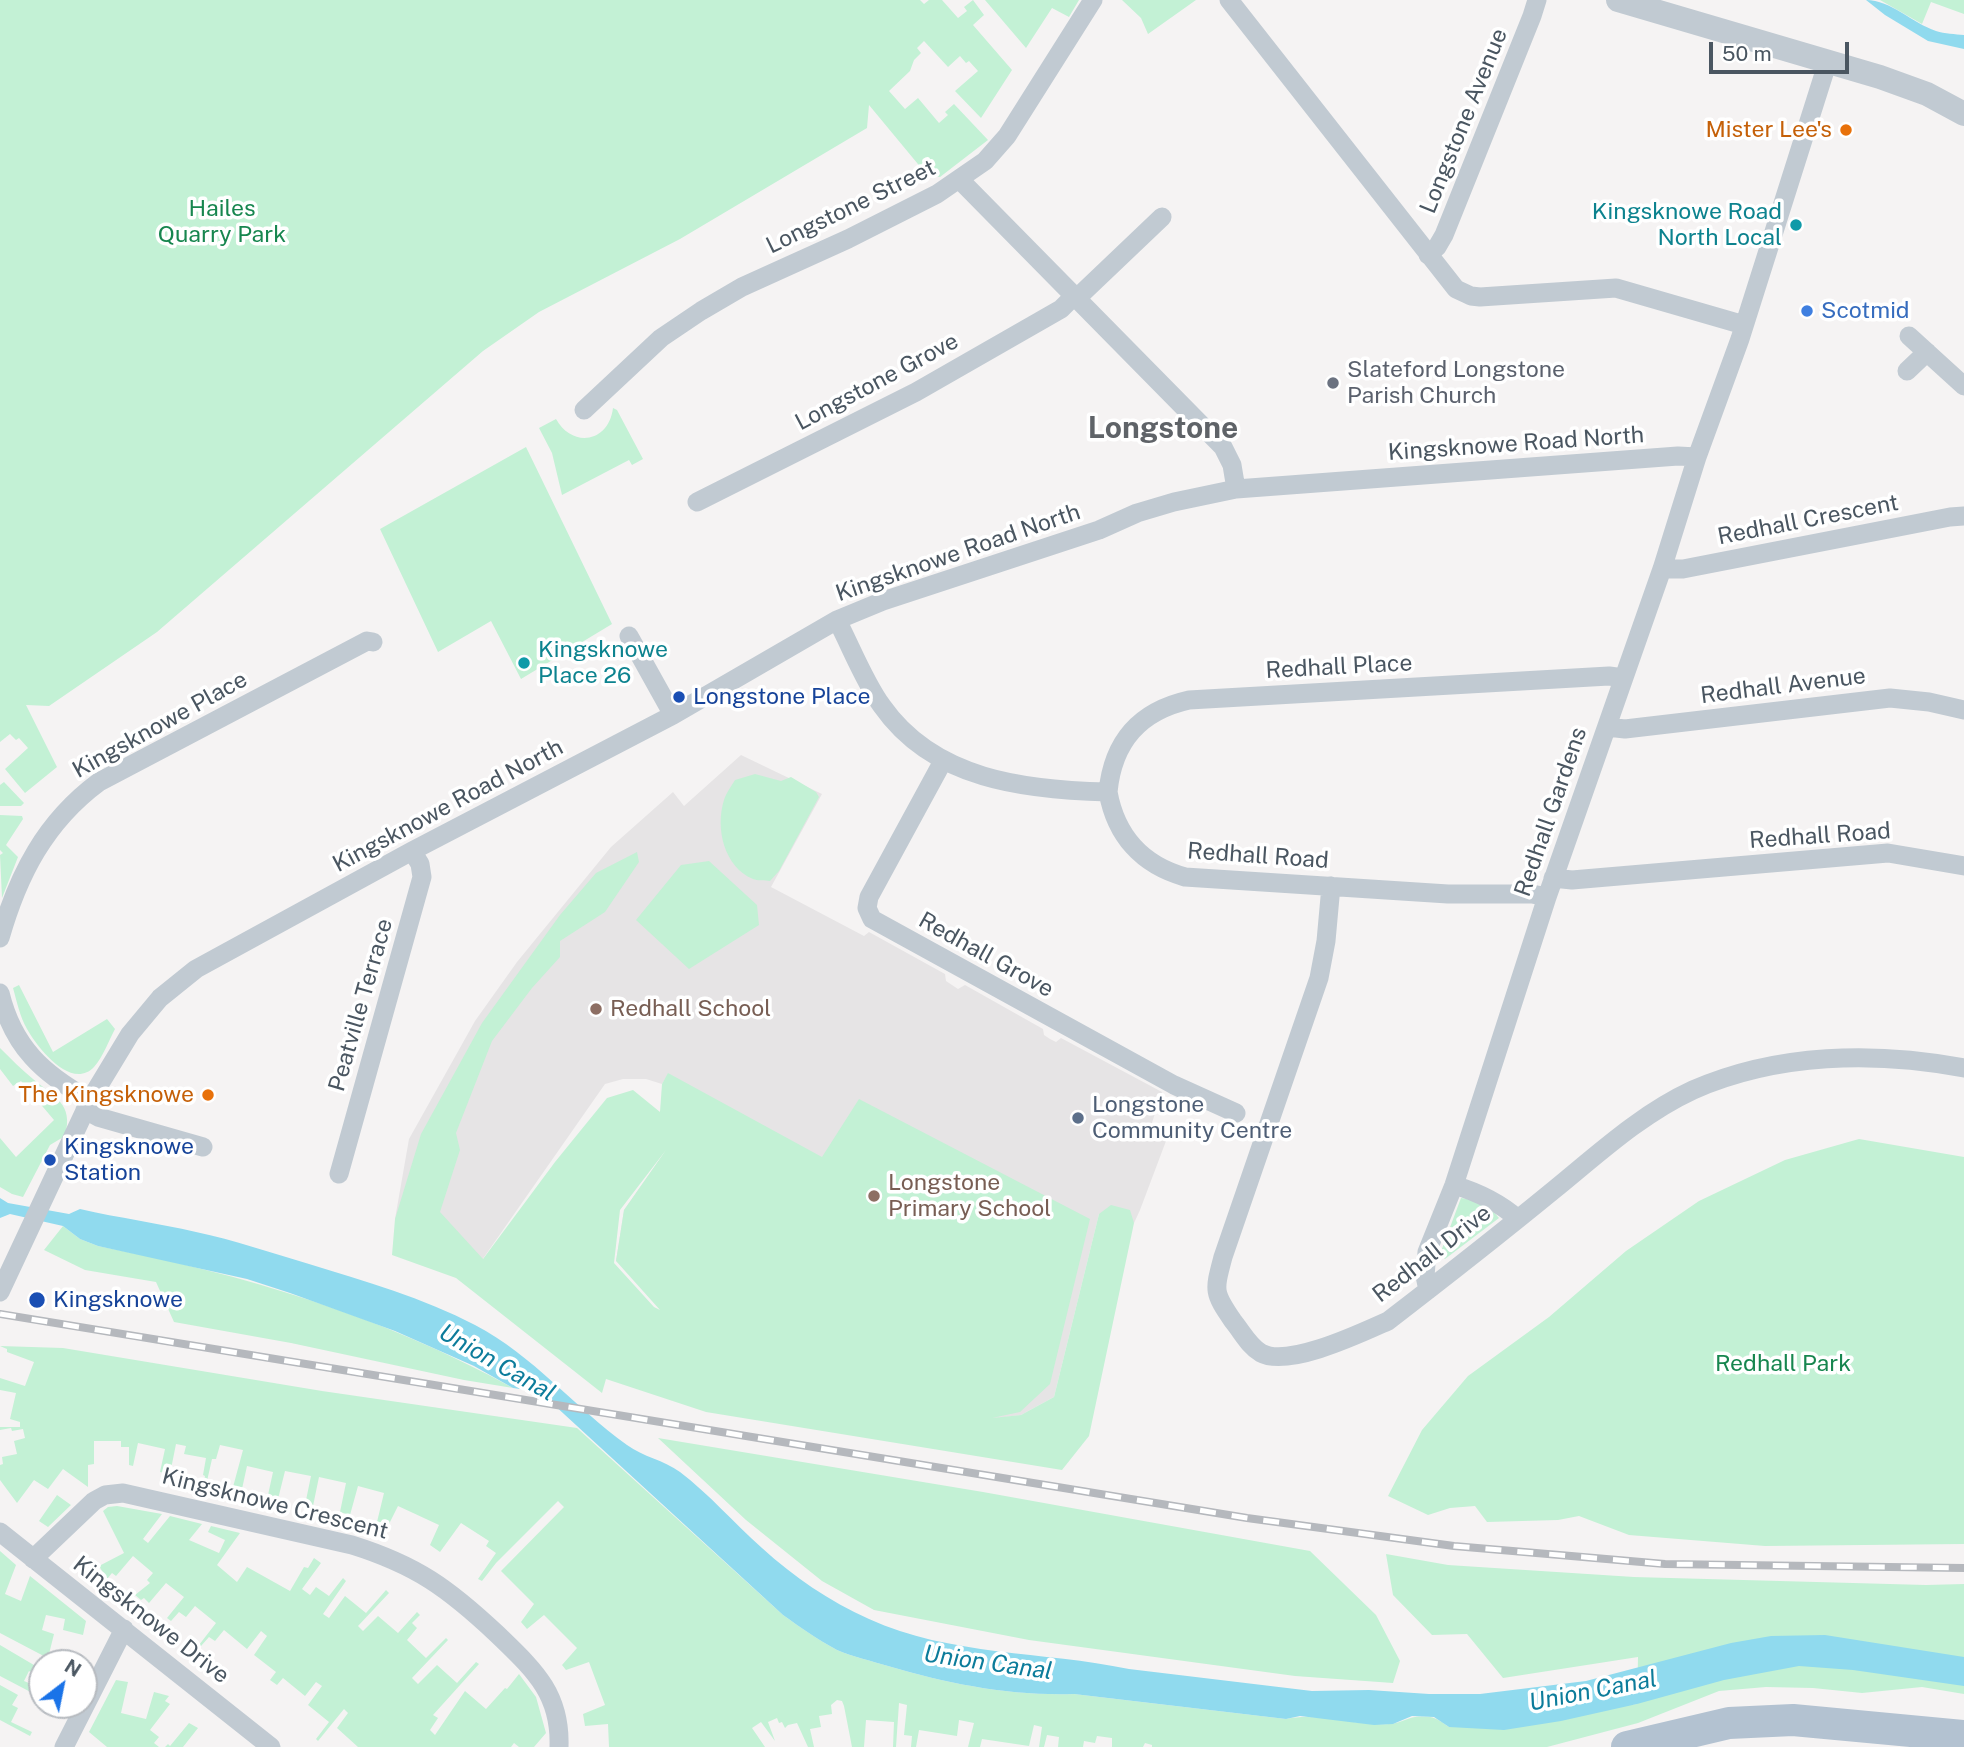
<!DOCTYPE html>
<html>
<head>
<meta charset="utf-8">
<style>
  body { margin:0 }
  #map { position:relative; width:1964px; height:1747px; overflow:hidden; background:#f5f3f3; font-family:"Public Sans",sans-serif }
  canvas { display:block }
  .north { position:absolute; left:28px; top:1649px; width:70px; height:70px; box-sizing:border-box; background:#fff; border:2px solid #b7bbc0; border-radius:50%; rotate:32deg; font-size:19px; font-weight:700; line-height:28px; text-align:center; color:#4a5661 }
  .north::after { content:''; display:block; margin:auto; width:24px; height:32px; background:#1a73e8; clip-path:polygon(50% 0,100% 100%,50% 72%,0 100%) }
  .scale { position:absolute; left:1709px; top:42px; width:140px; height:32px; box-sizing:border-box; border:4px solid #4a5661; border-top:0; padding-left:9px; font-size:21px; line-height:24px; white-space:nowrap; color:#4a5661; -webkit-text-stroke:5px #fff; paint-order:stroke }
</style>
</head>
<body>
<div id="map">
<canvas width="1964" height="1747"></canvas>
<div class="north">N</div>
<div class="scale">50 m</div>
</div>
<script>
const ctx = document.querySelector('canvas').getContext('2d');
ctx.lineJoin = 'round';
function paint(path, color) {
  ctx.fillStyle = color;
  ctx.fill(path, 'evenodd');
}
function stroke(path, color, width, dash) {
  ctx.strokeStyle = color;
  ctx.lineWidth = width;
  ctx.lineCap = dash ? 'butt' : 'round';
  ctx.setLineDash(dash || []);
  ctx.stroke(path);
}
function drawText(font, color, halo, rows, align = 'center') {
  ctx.font = font + ' "Public Sans",sans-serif';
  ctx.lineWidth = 7;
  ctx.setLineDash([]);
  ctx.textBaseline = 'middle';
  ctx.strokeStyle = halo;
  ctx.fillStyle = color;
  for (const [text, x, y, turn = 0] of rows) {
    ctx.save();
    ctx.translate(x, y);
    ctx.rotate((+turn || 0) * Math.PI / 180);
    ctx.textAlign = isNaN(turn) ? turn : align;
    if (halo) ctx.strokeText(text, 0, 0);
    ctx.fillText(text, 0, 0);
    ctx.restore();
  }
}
paint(new Path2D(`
  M 741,755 L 822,794 L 771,887 L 864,936 L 869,932 L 945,974 L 946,981 L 958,989 L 965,985 L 1043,1029 L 1044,1035 L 1050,1039 L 1056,1042 L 1061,1038 L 1162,1092 L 1148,1135 L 1166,1141 L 1140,1210 L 1134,1223 L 1099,1214 L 1054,1397 L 1021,1415 L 958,1423 L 616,1261 L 624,1210 L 667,1149 L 660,1114 L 669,1073 L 662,1084 L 646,1079 L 623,1079 L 605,1084 L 482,1260 L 395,1219 L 409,1139 L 475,1021 L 517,962 L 611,847 L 673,792 L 684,806 Z`), '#e6e4e5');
paint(new Path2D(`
  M 0,0 L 920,0 L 924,4 L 929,0 L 942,0 L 958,18 L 967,11 L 964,7 L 973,0 L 984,15 L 973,25 L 1012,70 L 981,118 L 955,91 L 978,71 L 969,61 L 966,63 L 960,56 L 948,67 L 924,41 L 917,48 L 921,53 L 914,60 L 910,71 L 889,91 L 905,109 L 918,98 L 939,123 L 948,115 L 945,112 L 954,104 L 988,140 L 940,177 L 927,175 L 869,105 L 867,128 L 680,239 L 539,312 L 483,351 L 157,632 L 49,706 L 26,705 L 57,767 L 25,793 L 5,769 L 28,748 L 19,738 L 16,740 L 10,734 L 0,742 Z
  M 985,0 L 1079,0 L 1069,17 L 1052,8 L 1026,48 Z
  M 1122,0 L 1196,0 L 1148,34 L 1141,18 Z
  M 1880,0 L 1964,0 L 1964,14 L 1931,2 L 1922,24 Z
  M 613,408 L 617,410 L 643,459 L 632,465 L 629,460 L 562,495 L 552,453 L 539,428 L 556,419 C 573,449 609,442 613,408 Z
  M 526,447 L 612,624 L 521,679 L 491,621 L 438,652 L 380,529 Z
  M 755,774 L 781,781 L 791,777 L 816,792 L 819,797 L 779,871 L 770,881 C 765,880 757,881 753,879 C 724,867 715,828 724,800 C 726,793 731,787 735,780 Z
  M 4,782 L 24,803 L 21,806 L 0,806 L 0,785 Z
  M 0,815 L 22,816 L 23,819 L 6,845 L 18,857 L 2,898 L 0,855 L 3,853 L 0,850 Z
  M 637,852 L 639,862 L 605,912 L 560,941 L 560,957 L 532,988 L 492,1041 L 456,1133 L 460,1150 L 440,1212 L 483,1259 L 555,1162 L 607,1098 L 633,1090 L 660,1112 L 662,1084 L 668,1073 L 822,1157 L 859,1099 L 1090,1219 L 1050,1384 L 1020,1412 L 992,1418 L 1021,1415 L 1054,1397 L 1099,1214 L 1111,1205 L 1130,1210 L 1134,1223 L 1089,1436 L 1062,1470 L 706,1412 L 606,1379 L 602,1393 L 456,1278 L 392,1255 L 395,1219 L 421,1134 L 482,1023 L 560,915 L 596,873 ZM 666,1150 L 624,1210 L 616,1261 L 660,1310 L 654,1307 L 614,1263 L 620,1210 Z
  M 709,861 L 757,905 L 759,925 L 689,969 L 636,920 L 681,865 Z
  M 19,985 L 53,1052 L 107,1019 L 115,1029 C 109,1040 103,1057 94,1067 C 71,1091 37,1047 27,1029 C 20,1017 17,1002 13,988 Z
  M 0,1048 C 11,1059 21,1069 33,1079 C 54,1097 74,1103 65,1136 L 50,1145 L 23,1197 L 12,1194 L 0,1187 L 0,1138 L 16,1157 L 54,1120 L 21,1081 L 13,1086 L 0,1069 Z
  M 1859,1139 L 1964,1157 L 1964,1544 L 1765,1546 L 1629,1535 L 1579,1516 L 1558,1520 L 1487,1522 L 1475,1506 L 1450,1508 L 1428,1515 L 1388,1496 L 1422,1430 L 1468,1376 L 1549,1317 L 1626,1251 L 1699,1201 L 1785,1160 Z
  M 1461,1198 C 1474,1199 1491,1207 1499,1218 L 1445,1259 L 1440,1254 Z
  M 63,1226 L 80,1239 L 98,1246 C 243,1274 383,1316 513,1388 L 464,1380 L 291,1343 L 174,1322 L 156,1282 L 85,1270 L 44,1250 Z
  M 0,1346 L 63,1348 L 322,1391 L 577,1428 L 783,1615 C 800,1627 818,1640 837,1650 C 853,1657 872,1661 888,1666 C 949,1684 1010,1696 1074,1694 L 1286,1719 C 1320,1712 1354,1726 1389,1724 C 1405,1723 1408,1714 1430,1717 C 1437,1718 1443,1723 1449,1727 L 1637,1704 L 1638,1657 L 1503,1678 L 1467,1634 L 1432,1635 L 1393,1595 L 1386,1554 L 1448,1565 L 1634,1577 L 1926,1585 L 1964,1584 L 1964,1694 L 1922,1687 L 1862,1693 L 1813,1688 L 1766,1687 L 1719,1691 L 1638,1723 L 1547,1747 L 1152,1747 L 1152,1745 L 1145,1743 L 1143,1747 L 1112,1747 L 1112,1738 L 1097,1736 L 1095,1743 L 1084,1741 L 1083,1747 L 1058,1747 L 1059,1737 L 1047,1735 L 1044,1747 L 1039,1747 L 1042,1727 L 1034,1725 L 1029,1746 L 982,1739 L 980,1747 L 968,1747 L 974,1723 L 959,1720 L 957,1736 L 919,1730 L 916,1747 L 911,1747 L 912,1736 L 904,1735 L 907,1705 L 899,1703 L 896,1747 L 893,1747 L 894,1722 L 866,1720 L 864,1747 L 852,1747 L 844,1706 L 842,1701 L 837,1700 L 831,1705 L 832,1714 L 819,1716 L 821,1727 L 810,1729 L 814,1747 L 808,1747 L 797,1723 L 788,1725 L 785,1728 L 782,1722 L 779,1723 L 777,1718 L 768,1722 L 775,1741 L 761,1722 L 752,1728 L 765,1747 L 609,1747 L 608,1724 L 585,1726 L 583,1714 L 605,1705 L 589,1662 L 566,1670 L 562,1665 L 577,1648 L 544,1615 L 527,1629 L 521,1622 L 534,1604 L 501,1571 L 564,1507 L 558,1501 L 496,1563 L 482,1581 L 478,1579 L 496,1553 L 486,1546 L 489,1541 L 461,1523 L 440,1552 L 430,1545 L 439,1525 L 398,1506 L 388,1526 L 377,1522 L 384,1493 L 358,1486 L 350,1515 L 340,1512 L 346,1483 L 319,1477 L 313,1506 L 305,1505 L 311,1476 L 285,1471 L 278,1499 L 268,1495 L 273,1472 L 247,1466 L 242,1489 L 233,1487 L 243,1450 L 220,1445 L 216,1459 L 212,1459 L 207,1481 L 204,1480 L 205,1476 L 203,1475 L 206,1458 L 184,1454 L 186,1446 L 176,1444 L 170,1474 L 160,1472 L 165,1449 L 138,1443 L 133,1466 L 129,1465 L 129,1447 L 121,1447 L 121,1441 L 94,1441 L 94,1464 L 88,1465 L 88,1487 L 63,1469 L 48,1489 L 34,1480 L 17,1503 L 0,1480 L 0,1465 L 3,1464 L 2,1457 L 17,1454 L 14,1441 L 25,1438 L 23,1429 L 12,1431 L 11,1428 L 0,1430 L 0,1427 L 20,1427 L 20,1422 L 10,1419 L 16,1393 L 0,1390 L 0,1378 L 25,1386 L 34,1362 L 7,1352 L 7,1349 Z
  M 658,1438 L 983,1492 L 1310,1551 L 1376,1615 L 1400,1661 L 1393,1683 L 1295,1676 L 1029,1640 L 874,1610 L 822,1581 L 746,1520 Z
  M 57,1495 L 71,1505 L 48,1527 L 39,1521 Z
  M 117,1506 L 162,1514 L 143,1539 L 148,1543 L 170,1516 L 202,1524 L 189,1540 L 219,1553 L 225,1540 L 208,1532 L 211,1526 L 240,1533 L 217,1565 L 237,1582 L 247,1567 L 290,1591 L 304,1567 L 308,1568 L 314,1558 L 321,1563 L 302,1589 L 310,1595 L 316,1587 L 329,1596 L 343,1578 L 346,1581 L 323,1614 L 329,1618 L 345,1596 L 366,1613 L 386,1590 L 389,1593 L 358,1626 L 363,1631 L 378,1616 L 398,1633 L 417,1612 L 420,1615 L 412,1623 L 417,1628 L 407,1640 L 426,1658 L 446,1638 L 448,1640 L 412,1678 L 418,1684 L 437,1665 L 457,1683 L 476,1662 L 479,1664 L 433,1715 L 438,1718 L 430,1730 L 435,1735 L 465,1691 L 486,1709 L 505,1688 L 507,1689 L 519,1674 L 536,1697 L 546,1733 L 534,1747 L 519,1747 L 514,1743 L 511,1747 L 358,1747 L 337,1728 L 348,1713 L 344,1709 L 318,1741 L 316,1739 L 329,1722 L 308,1705 L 322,1686 L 316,1682 L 305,1696 L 283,1678 L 277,1685 L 270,1680 L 276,1672 L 254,1655 L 267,1636 L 261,1631 L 247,1649 L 224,1630 L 215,1641 L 209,1637 L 201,1646 L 199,1645 L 216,1623 L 195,1606 L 186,1617 L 179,1612 L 171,1621 L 167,1618 L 184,1597 L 166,1583 L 149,1603 L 144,1598 L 141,1600 L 135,1595 L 150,1583 L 147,1580 L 153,1573 L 133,1556 L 116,1576 L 112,1573 L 107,1579 L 99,1566 L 124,1553 L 103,1511 L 108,1507 Z
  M 0,1551 L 16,1565 L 5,1594 L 21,1601 L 30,1576 L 86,1621 L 83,1635 L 63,1630 L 65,1619 L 46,1615 L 42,1630 L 54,1634 L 49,1654 L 76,1663 L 57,1663 L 0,1633 Z
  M 0,1645 L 39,1668 L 36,1674 L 29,1671 L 24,1681 L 31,1684 L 30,1689 L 42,1695 L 42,1698 L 0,1676 Z
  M 116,1680 L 128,1682 L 121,1713 L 146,1719 L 154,1692 L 169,1696 L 165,1701 L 170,1704 L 150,1730 L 159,1737 L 154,1743 L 159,1747 L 107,1747 L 89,1732 Z
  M 0,1685 L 18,1695 L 12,1705 L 18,1708 L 11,1722 L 32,1732 L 30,1736 L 0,1720 Z
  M 189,1723 L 198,1728 L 183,1747 L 165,1747 L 168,1744 L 170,1746 Z`), '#c3f1d5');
paint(new Path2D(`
  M 1866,0 C 1891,0 1912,23 1936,31 C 1945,34 1955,34 1964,35 L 1964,49 L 1928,41 L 1885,15 Z
  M 0,1198 L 8,1203 L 69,1214 L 80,1209 C 119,1218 158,1223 196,1232 C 234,1240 272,1253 309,1264 C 365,1281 423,1298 475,1325 C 534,1356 574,1407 627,1445 C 643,1457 664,1460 680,1472 C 709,1494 734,1523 762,1548 C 794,1577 829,1601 869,1619 C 950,1656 1043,1651 1129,1669 L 1312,1691 L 1369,1690 L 1429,1694 L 1480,1694 L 1586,1681 L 1731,1643 L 1771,1636 L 1825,1635 L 1964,1657 L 1964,1686 L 1853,1670 L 1799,1666 L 1724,1680 L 1637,1704 L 1561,1721 L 1504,1730 L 1449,1727 L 1434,1717 L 1412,1716 L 1393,1724 L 1374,1725 L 1300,1716 L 1286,1719 L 1074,1694 C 1010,1696 949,1684 888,1666 C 872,1661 853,1657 837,1650 C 818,1640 800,1627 783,1615 L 540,1392 L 513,1388 L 474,1366 L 395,1331 L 290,1293 L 247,1279 L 98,1246 L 80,1239 L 63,1226 L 10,1214 L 0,1218 Z`), '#90daee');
stroke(new Path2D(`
  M 1229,0 L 1456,289 L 1471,296 L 1480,297 L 1616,288 L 1744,325
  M 960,180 L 1223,447 L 1232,465 L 1236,489
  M 1428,255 L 1437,247 L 1444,235 L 1532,16 L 1537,0
  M 1077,298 L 1162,217
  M 1909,336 L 1964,386
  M 1907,371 L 1927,352
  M 584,410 L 661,338 L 701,311 L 742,287 L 848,239 L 937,194 L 985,161 L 1007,136 L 1093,0
  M 697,502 L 916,392 L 1061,309 L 1075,295
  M 1662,569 L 1683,569 L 1950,517 L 1964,516
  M 837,620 C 851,647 865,683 882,706 C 934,780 1025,790 1108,792 C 1116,836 1142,865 1185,877 L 1448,894 L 1532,894 L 1547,897
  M 629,636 L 673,715
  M 1607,727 L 1625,729 L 1890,698 L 1929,702 L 1964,710
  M 943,761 L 869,897 L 867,908 L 872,919 L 1174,1085 L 1236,1113
  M 1108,792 C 1113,741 1140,711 1189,700 L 1609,676 L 1624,678
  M 1553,878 L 1572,880 L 1888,853 L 1964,866
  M 1331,886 L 1326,941 L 1319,978 L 1223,1257 C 1214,1291 1213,1292 1233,1321 C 1242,1332 1249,1346 1261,1353 C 1288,1368 1361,1333 1388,1321 C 1444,1278 1500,1234 1555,1189 C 1598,1154 1641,1114 1693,1090 C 1777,1053 1875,1051 1964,1068
  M 0,938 C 18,875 45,822 99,782 L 367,641 L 373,642
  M 0,993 C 13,1047 43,1074 90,1100
  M 85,1110 L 98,1117 L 203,1147
  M 339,1174 L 422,877 L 420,864 L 412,851
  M 1454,1185 C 1477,1192 1500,1203 1518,1219
  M 1428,1290 L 1425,1276 L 1427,1252 L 1454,1185 L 1547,897 L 1662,569 L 1697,457 L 1740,339 L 1828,61
  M 0,1292 L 90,1100 L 130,1034 L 160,998 L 196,969 L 412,851 L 673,715 L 837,620 L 883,601 L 1099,530 L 1137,513 L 1174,502 L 1236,489 L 1678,456 L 1697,457
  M 0,1532 L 271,1747
  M 33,1559 L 94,1501 L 105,1495 L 123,1493 L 352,1545 C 416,1565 448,1588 497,1634 C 533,1669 561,1693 559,1747
  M 64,1747 L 124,1629`), '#c1cad2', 19);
stroke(new Path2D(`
  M 1618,0 L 1880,77 L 1927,94 L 1964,114`), '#c1cad2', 24);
stroke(new Path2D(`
  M 1627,1747 L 1729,1723 L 1793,1720 L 1964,1736`), '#b3c2d1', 32);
const rail = new Path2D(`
  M 0,1314 L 1247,1518 L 1454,1546 L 1665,1564 L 1964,1568`);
stroke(rail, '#b5b8bd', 8);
stroke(rail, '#fff', 5, [16]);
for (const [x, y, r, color] of [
  [1846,130,7,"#e8710a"],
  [1796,225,7,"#0f9aa8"],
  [1807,311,7,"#3f7fe0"],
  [1333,383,7,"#6b7280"],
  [524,663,7,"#0f9aa8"],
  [679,697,7,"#1a4fb4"],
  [596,1009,7,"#8d6e63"],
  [208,1095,7,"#e8710a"],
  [1078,1118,7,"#5c6f8a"],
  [50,1160,7,"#1a4fb4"],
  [874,1196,7,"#8d6e63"],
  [37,1300,9,"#1a4fb4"]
]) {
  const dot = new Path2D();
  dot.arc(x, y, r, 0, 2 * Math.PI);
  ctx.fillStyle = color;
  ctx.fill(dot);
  stroke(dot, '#fff', 2.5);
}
drawText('23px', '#4a5661', '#fff', [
  ["Longstone Avenue",1464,121,-68],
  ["Longstone Street",851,207,-26],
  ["Longstone Grove",877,382,-28],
  ["Kingsknowe Road North",1516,444,-4],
  ["Redhall Crescent",1808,520,-11],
  ["Kingsknowe Road North",958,553,-19],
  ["Redhall Place",1339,667,-3],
  ["Redhall Avenue",1783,686,-7],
  ["Kingsknowe Place",160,725,-29],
  ["Kingsknowe Road North",448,806,-28],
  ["Redhall Gardens",1551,812,-71],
  ["Redhall Road",1820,836,-4],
  ["Redhall Road",1258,856,4],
  ["Redhall Grove",986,955,29],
  ["Peatville Terrace",361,1005,-74],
  ["Redhall Drive",1432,1254,-38],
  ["Kingsknowe Crescent",275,1504,14],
  ["Kingsknowe Drive",151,1620,38]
]);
drawText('23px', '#c56008', '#fff', [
  ["Mister Lee's",1832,130],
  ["The Kingsknowe",194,1095]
], 'right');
drawText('23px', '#17864f', '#fff', [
  ["Hailes",222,209],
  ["Quarry Park",222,235],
  ["Redhall Park",1783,1364]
]);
drawText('23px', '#0d838f', '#fff', [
  ["Kingsknowe Road",1782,212],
  ["North Local",1782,238],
  ["Kingsknowe",538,650,"left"],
  ["Place 26",538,676,"left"]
], 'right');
drawText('23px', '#366cbe', '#fff', [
  ["Scotmid",1821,311]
], 'left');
drawText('23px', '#5b616d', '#fff', [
  ["Slateford Longstone",1347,370],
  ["Parish Church",1347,396]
], 'left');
drawText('23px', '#164399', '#fff', [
  ["Longstone Place",693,697],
  ["Kingsknowe",64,1147],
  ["Station",64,1173],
  ["Kingsknowe",53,1300]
], 'left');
drawText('23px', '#785e54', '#fff', [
  ["Redhall School",610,1009],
  ["Longstone",888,1183],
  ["Primary School",888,1209]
], 'left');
drawText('23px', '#4e5e75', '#fff', [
  ["Longstone",1092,1105],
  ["Community Centre",1092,1131]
], 'left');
drawText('italic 24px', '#0c7c9b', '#fff', [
  ["Union Canal",497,1363,30],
  ["Union Canal",988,1663,8],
  ["Union Canal",1593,1691,-11]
]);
drawText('bold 30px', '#5f6368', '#fff', [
  ["Longstone",1163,429]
]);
</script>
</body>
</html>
